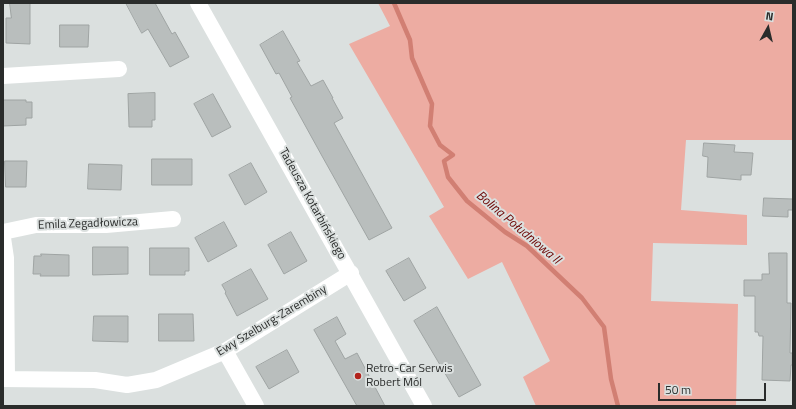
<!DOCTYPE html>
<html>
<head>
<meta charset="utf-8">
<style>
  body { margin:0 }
  #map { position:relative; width:796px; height:409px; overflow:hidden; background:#dbe0df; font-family:"Titillium Web",sans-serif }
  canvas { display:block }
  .frame { position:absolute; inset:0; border:4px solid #2a2c2b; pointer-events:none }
  .north { position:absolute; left:748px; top:8px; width:40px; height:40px; -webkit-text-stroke:3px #dbe0df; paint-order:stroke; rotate:8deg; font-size:11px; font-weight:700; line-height:16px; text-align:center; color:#2a2c2b }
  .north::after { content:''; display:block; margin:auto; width:14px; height:18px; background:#2a2c2b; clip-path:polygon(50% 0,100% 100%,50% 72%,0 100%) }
  .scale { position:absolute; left:658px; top:383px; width:108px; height:18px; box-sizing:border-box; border:2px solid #2a2c2b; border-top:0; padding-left:5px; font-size:12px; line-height:14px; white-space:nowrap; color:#2a2c2b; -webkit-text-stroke:3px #dbe0df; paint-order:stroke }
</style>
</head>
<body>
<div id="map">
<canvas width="796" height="409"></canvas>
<div class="frame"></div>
<div class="north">N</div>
<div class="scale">50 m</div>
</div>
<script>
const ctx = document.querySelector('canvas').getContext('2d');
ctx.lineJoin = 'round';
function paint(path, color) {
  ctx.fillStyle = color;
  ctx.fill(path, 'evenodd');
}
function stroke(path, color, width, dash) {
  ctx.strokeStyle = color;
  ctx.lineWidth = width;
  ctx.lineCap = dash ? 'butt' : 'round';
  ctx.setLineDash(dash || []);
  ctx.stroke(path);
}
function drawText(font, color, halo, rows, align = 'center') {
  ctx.font = font + ' "Titillium Web",sans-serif';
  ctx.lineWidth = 4;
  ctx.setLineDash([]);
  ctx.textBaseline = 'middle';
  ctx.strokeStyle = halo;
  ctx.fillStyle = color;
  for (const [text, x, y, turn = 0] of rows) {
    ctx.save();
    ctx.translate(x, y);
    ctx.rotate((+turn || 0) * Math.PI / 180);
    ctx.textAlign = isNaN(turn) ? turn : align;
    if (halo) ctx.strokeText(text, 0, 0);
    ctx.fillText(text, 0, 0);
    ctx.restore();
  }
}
paint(new Path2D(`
  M 378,3 L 793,3 L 793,140 L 686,140 L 681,210 L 747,215 L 747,245 L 653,243 L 651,301 L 738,304 L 736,406 L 536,406 L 523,377 L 550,361 L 502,262 L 468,279 L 429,216 L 444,207 L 349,44 L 390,26 Z`), '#edaca2');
stroke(new Path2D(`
  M 394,3 L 410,40 L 412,58 L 432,104 L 430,126 L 440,145 L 453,155 L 444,161 L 448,177 L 467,201 L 505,232 L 527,246 L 582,298 L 604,327 L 611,379 L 618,406`), '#d17f73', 4.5);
const building = new Path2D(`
  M 10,3 L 30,3 L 30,44 L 6,43 L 6,18 L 11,18 Z
  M 126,3 L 155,3 L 172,34 L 175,32 L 189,57 L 170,67 L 148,29 L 142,33 Z
  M 60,25 L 89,25 L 88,47 L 60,47 Z
  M 283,31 L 300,61 L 297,62 L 311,86 L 323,80 L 333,98 L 332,98 L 343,118 L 334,123 L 392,228 L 369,240 L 322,156 L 290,98 L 292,97 L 279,73 L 276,74 L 260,45 Z
  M 155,93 L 155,120 L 152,120 L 152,127 L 129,127 L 128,94 Z
  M 213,94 L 231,127 L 212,137 L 194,104 Z
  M 3,100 L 26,100 L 26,102 L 32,102 L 32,118 L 26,118 L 26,125 L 3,126 Z
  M 704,143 L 735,145 L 734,152 L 753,153 L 751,175 L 741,175 L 741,180 L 707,177 L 708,157 L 703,156 Z
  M 152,159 L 192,159 L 192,185 L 152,185 Z
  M 5,161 L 27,161 L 26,187 L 6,187 Z
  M 251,163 L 267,192 L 245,205 L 229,175 Z
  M 89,164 L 122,165 L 121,190 L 88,189 Z
  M 764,198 L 793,199 L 793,210 L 788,210 L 788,217 L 763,216 Z
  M 224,222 L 237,246 L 208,262 L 195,238 Z
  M 291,232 L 307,261 L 284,274 L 268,245 Z
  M 93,247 L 128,247 L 128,274 L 93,275 Z
  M 150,248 L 189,248 L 189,271 L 185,271 L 185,275 L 150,275 Z
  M 769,253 L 787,253 L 787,303 L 791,303 L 790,353 L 793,353 L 793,365 L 791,365 L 790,381 L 762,380 L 763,336 L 759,336 L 758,332 L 755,332 L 755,296 L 744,296 L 744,280 L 762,280 L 762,274 L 769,274 Z
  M 41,254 L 69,255 L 69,276 L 40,276 L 41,274 L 33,274 L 34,256 L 41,256 Z
  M 409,258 L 426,288 L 404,301 L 386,271 Z
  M 251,269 L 268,299 L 237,316 L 225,293 L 226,292 L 222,285 Z
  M 437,307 L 481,385 L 459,397 L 414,321 Z
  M 159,314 L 193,314 L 194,341 L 159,341 Z
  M 94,316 L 128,316 L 128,342 L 93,341 Z
  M 337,317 L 346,334 L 335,341 L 345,359 L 357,353 L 385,406 L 357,406 L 314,330 Z
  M 287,350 L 299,372 L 269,389 L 256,367 Z`);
paint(building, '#b9bebd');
stroke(building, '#9fa4a3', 1);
stroke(new Path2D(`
  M 198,3 L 424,406
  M 3,76 L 119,69
  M 3,232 L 36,225 L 106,225 L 173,219
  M 3,238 L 6,258 L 7,379
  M 225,351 L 256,406
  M 3,379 L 95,380 L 127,385 L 156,380 L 225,351 L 351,273`), '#fff', 16);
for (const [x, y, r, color] of [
  [358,376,4,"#b2231c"]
]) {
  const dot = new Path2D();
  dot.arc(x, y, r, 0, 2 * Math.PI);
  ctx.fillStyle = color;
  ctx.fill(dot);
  stroke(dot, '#dbe0df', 1.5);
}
drawText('12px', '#2a2c2b', '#dbe0df', [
  ["Tadeusza Kotarbińskiego",312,204,61],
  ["Emila Zegadłowicza",88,224,-2],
  ["Ewy Szelburg-Zarembiny",272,321,-31]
]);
drawText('12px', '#2a2c2b', '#dbe0df', [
  ["Retro-Car Serwis",366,369],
  ["Robert Mól",366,383]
], 'left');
drawText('italic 13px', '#6d0504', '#dbe0df', [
  ["Bolina Południowa II",518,228,40]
]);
</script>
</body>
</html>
